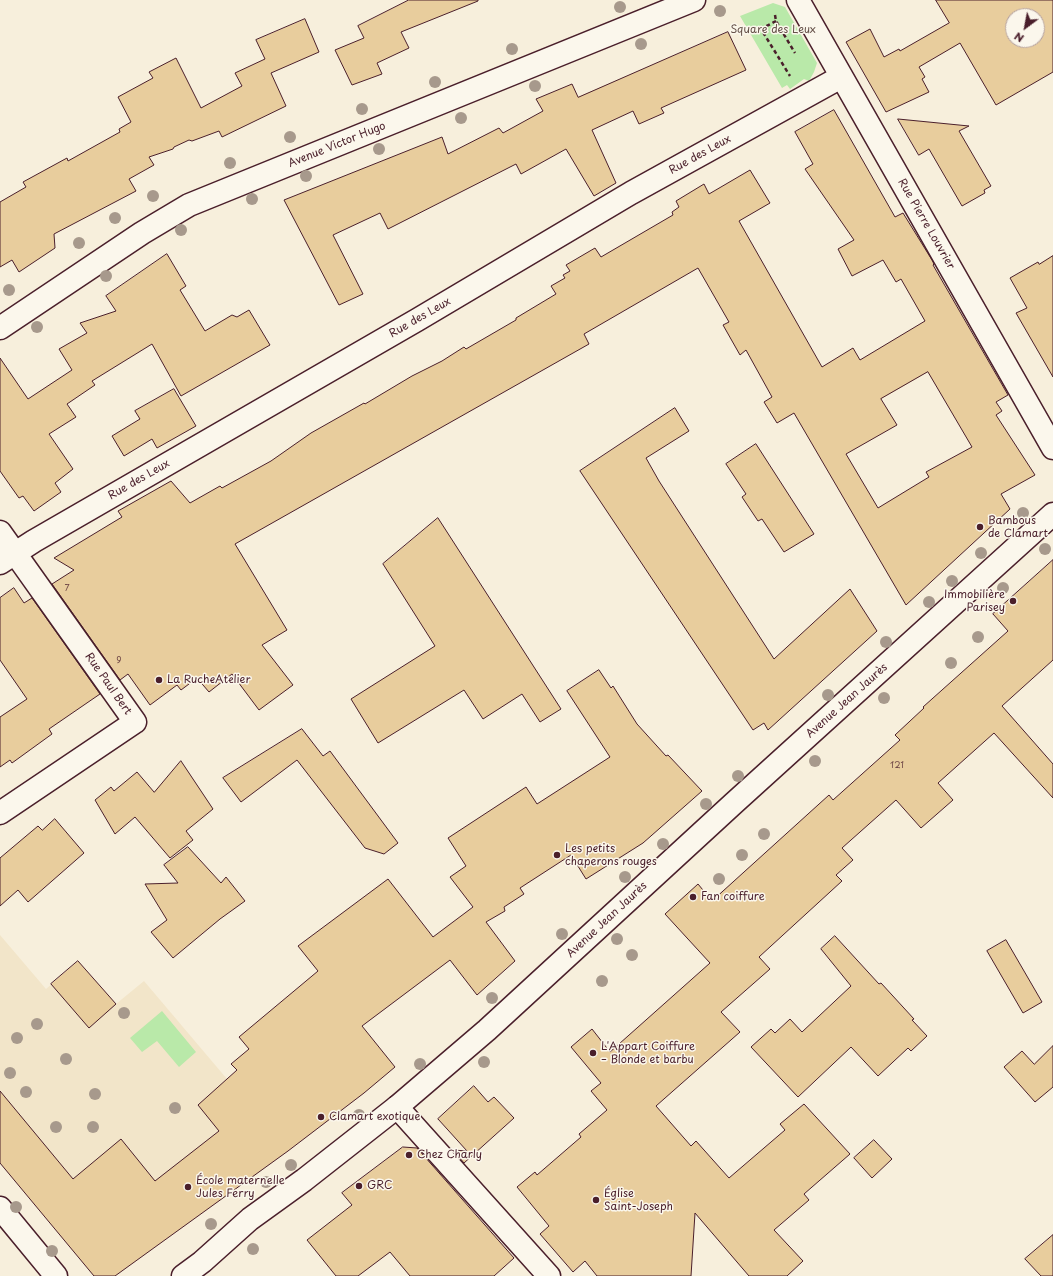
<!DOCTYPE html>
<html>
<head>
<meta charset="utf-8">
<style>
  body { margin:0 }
  #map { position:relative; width:1053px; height:1276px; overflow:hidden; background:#f7efdc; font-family:"Playpen Sans",sans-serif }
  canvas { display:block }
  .north { position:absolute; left:1005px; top:8px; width:40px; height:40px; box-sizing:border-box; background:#fbf7ec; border:1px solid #b4a19f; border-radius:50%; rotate:212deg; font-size:11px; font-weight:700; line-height:16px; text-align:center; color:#4a1f2b }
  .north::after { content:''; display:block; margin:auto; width:14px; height:18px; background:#4a1f2b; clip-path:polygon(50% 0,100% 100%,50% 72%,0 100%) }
</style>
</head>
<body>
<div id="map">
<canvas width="1053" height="1276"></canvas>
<div class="north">N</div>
</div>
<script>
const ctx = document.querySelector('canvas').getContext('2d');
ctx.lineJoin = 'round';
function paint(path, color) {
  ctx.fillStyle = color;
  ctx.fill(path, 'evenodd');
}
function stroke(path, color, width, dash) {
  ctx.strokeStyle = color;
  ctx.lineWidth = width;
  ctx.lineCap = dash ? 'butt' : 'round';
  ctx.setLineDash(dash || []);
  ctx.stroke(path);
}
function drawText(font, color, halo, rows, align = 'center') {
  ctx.font = font + ' "Playpen Sans",sans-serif';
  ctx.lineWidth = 3;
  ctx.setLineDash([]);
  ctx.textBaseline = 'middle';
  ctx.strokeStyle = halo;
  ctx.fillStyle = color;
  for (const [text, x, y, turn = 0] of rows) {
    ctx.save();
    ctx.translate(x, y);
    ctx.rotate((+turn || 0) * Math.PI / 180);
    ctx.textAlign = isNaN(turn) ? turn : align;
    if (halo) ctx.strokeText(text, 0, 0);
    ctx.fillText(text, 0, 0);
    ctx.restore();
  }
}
paint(new Path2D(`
  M 0,935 L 46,989 L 78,961 L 116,1004 L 144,981 L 288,1151 L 115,1276 L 94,1276 L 0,1163 Z`), '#f2e5c9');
paint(new Path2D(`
  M 773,3 L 785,7 L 817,63 L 814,72 L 809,81 L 804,79 L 790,89 L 787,85 L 782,88 L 740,16 Z
  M 162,1011 L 196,1052 L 179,1067 L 157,1041 L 142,1052 L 130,1038 Z`), '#b9e9a9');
const building = new Path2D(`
  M 409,0 L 478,0 L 478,1 L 401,32 L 409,48 L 377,63 L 382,74 L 352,85 L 335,50 L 364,38 L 358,26 Z
  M 936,0 L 1053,0 L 1053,72 L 996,105 L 960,43 L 919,67 L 925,77 L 922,79 L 929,92 L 886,112 L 846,42 L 870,29 L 884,57 L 899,49 L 900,51 L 949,23 ZM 1013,16 L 1037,16 L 1037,40 L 1013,40 Z
  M 305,19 L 319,52 L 271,73 L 286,106 L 222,137 L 219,131 L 192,141 L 189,140 L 174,147 L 173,149 L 149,157 L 154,165 L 129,179 L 136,191 L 54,234 L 55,248 L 19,272 L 12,260 L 0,267 L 0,202 L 26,187 L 23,182 L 67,158 L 68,161 L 120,132 L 119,129 L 131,122 L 118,97 L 153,78 L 149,72 L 176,58 L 201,108 L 242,86 L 235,73 L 265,59 L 256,40 Z
  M 728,32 L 746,70 L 661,108 L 664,113 L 639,124 L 633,111 L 592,130 L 616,183 L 594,196 L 566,149 L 521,174 L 516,164 L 388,229 L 380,213 L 333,235 L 363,294 L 339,305 L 284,200 L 442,137 L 448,154 L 499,128 L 503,133 L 543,111 L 536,99 L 572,84 L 578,97 Z
  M 834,110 L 895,217 L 903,213 L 932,260 L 934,264 L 933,265 L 1008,395 L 996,402 L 1002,411 L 996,415 L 1035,475 L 1001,494 L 1010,509 L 906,605 L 794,413 L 777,423 L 764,402 L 772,397 L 746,350 L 740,355 L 723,325 L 729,322 L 698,268 L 584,334 L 589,344 L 235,544 L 287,630 L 262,645 L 293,685 L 259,710 L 232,674 L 209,692 L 197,678 L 181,690 L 177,685 L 150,705 L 128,674 L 120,680 L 52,584 L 74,570 L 54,558 L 122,517 L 118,511 L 171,481 L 190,503 L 220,486 L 222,488 L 271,461 L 311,433 L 364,403 L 365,404 L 412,376 L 442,361 L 464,347 L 466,349 L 516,320 L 516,318 L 556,294 L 551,286 L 565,278 L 563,275 L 570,271 L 566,265 L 595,248 L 601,257 L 673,215 L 672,212 L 679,207 L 676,201 L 704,184 L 709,194 L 750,170 L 770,203 L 739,221 L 822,367 L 853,348 L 860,360 L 925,321 L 901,279 L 896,282 L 883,260 L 852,276 L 838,249 L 854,240 L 805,169 L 813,164 L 795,132 ZM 928,372 L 972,447 L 926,472 L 929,477 L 878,508 L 846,454 L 897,425 L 881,399 Z
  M 898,119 L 969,126 L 959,131 L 991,186 L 984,190 L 985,193 L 962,206 L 929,149 L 919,155 Z
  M 167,254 L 186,286 L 180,290 L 205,331 L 232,315 L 237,317 L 249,310 L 270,345 L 181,396 L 152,344 L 92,381 L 95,385 L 67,404 L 76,417 L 49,434 L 73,469 L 55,483 L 61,492 L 34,511 L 23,496 L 19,498 L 0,471 L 0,358 L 28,399 L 72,370 L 59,349 L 87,333 L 80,323 L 116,311 L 106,296 Z
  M 1053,256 L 1053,377 L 1016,313 L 1027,308 L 1010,278 L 1038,262 L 1039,264 Z
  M 174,389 L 196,426 L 157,448 L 152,439 L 124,456 L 112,436 L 140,419 L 135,411 Z
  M 675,408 L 689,431 L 646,458 L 659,481 L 774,659 L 850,589 L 877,631 L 768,730 L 764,723 L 753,730 L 580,471 Z
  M 756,444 L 814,534 L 784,552 L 762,519 L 758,521 L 742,497 L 746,494 L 726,464 Z
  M 438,518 L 561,709 L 540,722 L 522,694 L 483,719 L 464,690 L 378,743 L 351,699 L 435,646 L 383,564 Z
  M 1053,560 L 1053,660 L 1002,706 L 1053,764 L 1053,798 L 994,733 L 938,783 L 953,800 L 921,828 L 896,800 L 842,848 L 853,860 L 836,875 L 842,881 L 759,957 L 770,969 L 721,1012 L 740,1032 L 656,1106 L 691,1146 L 696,1141 L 729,1178 L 785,1130 L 780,1124 L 804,1104 L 850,1154 L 804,1194 L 809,1200 L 774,1230 L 803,1261 L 787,1276 L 749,1276 L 695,1213 L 691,1276 L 597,1276 L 585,1261 L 573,1272 L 540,1234 L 549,1226 L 517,1187 L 535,1172 L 537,1175 L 581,1137 L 579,1134 L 607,1110 L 591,1091 L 601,1083 L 571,1047 L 592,1029 L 610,1052 L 710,963 L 665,914 L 698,884 L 712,901 L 829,795 L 833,800 L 900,740 L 895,735 L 924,708 L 923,707 L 1008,631 L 993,614 Z
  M 14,588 L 24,603 L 32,598 L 100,694 L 49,729 L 52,734 L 12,763 L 10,760 L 0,767 L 0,717 L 27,699 L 0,660 L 0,598 Z
  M 599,670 L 611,688 L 613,686 L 637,724 L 666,756 L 668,755 L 702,791 L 643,843 L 586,879 L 571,855 L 520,888 L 524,894 L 504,907 L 505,911 L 486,922 L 515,961 L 477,995 L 450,960 L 362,1026 L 395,1067 L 364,1093 L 288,1151 L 115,1276 L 94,1276 L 0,1163 L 0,1091 L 73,1179 L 121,1139 L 155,1181 L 219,1131 L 198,1105 L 237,1070 L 231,1064 L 249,1049 L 239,1037 L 318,971 L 298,946 L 388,879 L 433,937 L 473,907 L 450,877 L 466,866 L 448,838 L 526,787 L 537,804 L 610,757 L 567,691 Z
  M 302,729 L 323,756 L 330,751 L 398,843 L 384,854 L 365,848 L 297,760 L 241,802 L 223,778 Z
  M 181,761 L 213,809 L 186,831 L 193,840 L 170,858 L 135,817 L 115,834 L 95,800 L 111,787 L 114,791 L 137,772 L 154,792 Z
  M 55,819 L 84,853 L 28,902 L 18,890 L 0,906 L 0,858 L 38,826 L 42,830 Z
  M 188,847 L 221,883 L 226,877 L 245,901 L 220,919 L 173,958 L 151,932 L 167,920 L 145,884 L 178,883 L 164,865 Z
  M 835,936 L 879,984 L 881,983 L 914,1019 L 912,1020 L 927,1036 L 911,1051 L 908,1048 L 878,1076 L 851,1047 L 798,1097 L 751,1047 L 771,1029 L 775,1033 L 790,1019 L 802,1032 L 851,986 L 821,949 Z
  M 1006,940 L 1042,1002 L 1023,1013 L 987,951 Z
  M 78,961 L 116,1004 L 89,1028 L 51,984 Z
  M 1053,1046 L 1053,1087 L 1035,1102 L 1004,1067 L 1022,1051 L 1034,1064 Z
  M 474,1086 L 488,1102 L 494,1097 L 514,1118 L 464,1163 L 453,1150 L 467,1151 L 438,1119 Z
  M 874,1140 L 892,1159 L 872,1178 L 854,1158 Z
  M 403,1147 L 417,1148 L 514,1258 L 494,1276 L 410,1276 L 390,1252 L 358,1276 L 336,1276 L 307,1240 L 352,1205 L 342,1193 Z
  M 1053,1235 L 1053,1276 L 1041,1276 L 1025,1259 Z`);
paint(building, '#e8cd9d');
stroke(building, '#4a1f2b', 1);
const minor = new Path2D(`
  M 798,0 L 1053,448
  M 0,532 L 135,722 L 0,813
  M 0,563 L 34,541 L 417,320 L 631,193 L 841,77
  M 397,1107 L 549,1276
  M 0,1208 L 56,1276`);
const tertiary = new Path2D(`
  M 0,328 L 142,233 L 189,205 L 694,0
  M 183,1276 L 202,1262 L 250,1219 L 304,1180 L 397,1107 L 487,1030 L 734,803 L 1053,514`);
stroke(minor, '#4a1f2b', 25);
stroke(tertiary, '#4a1f2b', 25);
stroke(new Path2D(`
  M 775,15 L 776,21 L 795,53
  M 776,21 L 761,29 L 790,76`), '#4a1f2b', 2.5, [4, 3]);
stroke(minor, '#fbf7ec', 22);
stroke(tertiary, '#fbf7ec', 22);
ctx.fillStyle = '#a7998c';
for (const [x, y] of [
  [620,7],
  [720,11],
  [641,44],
  [512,49],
  [435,82],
  [535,86],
  [362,109],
  [461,118],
  [290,137],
  [379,149],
  [230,163],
  [306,176],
  [153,196],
  [252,199],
  [115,218],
  [181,230],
  [79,243],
  [106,276],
  [9,290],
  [37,327],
  [1023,513],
  [1045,549],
  [981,553],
  [952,581],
  [1003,588],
  [929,602],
  [978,637],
  [886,642],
  [951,663],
  [828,695],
  [884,698],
  [815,761],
  [738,776],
  [706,804],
  [764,834],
  [663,844],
  [742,855],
  [625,877],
  [719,879],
  [562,934],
  [617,939],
  [632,955],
  [602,981],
  [492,998],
  [124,1013],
  [37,1024],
  [17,1038],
  [66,1059],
  [484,1062],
  [420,1064],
  [10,1073],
  [26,1092],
  [95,1094],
  [175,1108],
  [359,1115],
  [56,1127],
  [93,1127],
  [291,1165],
  [266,1182],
  [16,1207],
  [211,1224],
  [253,1249],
  [52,1251]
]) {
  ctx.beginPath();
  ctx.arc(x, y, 6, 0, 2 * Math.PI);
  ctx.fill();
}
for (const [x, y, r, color] of [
  [980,527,4,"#4a1f2b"],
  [1013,601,4,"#4a1f2b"],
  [159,680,4,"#4a1f2b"],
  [557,855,4,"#4a1f2b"],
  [693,897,4,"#4a1f2b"],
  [593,1053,4,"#4a1f2b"],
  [321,1117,4,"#4a1f2b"],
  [409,1155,4,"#4a1f2b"],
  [359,1186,4,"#4a1f2b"],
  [188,1187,4,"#4a1f2b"],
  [596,1200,4,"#4a1f2b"]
]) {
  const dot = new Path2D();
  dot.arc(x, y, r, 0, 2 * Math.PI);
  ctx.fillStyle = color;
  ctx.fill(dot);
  stroke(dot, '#fbf7ec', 1.5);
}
drawText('9px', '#724a48', null, [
  ["7",67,589],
  ["9",119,661],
  ["121",897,766]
]);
drawText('11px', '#66524a', '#fbf7ec', [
  ["Square des Leux",773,30]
]);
drawText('11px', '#4a1f2b', '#fbf7ec', [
  ["Avenue Victor Hugo",337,145,-22],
  ["Rue des Leux",700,155,-29],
  ["Rue Pierre Louvrier",926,224,60],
  ["Rue des Leux",420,318,-30],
  ["Rue des Leux",139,480,-30],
  ["Rue Paul Bert",108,684,55],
  ["Avenue Jean Jaurès",847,701,-42],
  ["Avenue Jean Jaurès",607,920,-43]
]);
drawText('11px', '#4a1f2b', '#fbf7ec', [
  ["Bambous",988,521],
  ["de Clamart",988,534],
  ["Immobilière",1005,595,"right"],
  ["Parisey",1005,608,"right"],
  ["La RucheAtelier",167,680],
  ["Les petits",565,849],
  ["chaperons rouges",565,862],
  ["Fan coiffure",701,897],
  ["L'Appart Coiffure",601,1047],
  ["– Blonde et barbu",601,1060],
  ["Clamart exotique",329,1117],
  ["Chez Charly",417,1155],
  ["École maternelle",196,1181],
  ["Jules Ferry",196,1194],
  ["GRC",367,1186],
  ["Église",604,1194],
  ["Saint-Joseph",604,1207]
], 'left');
</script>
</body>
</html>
